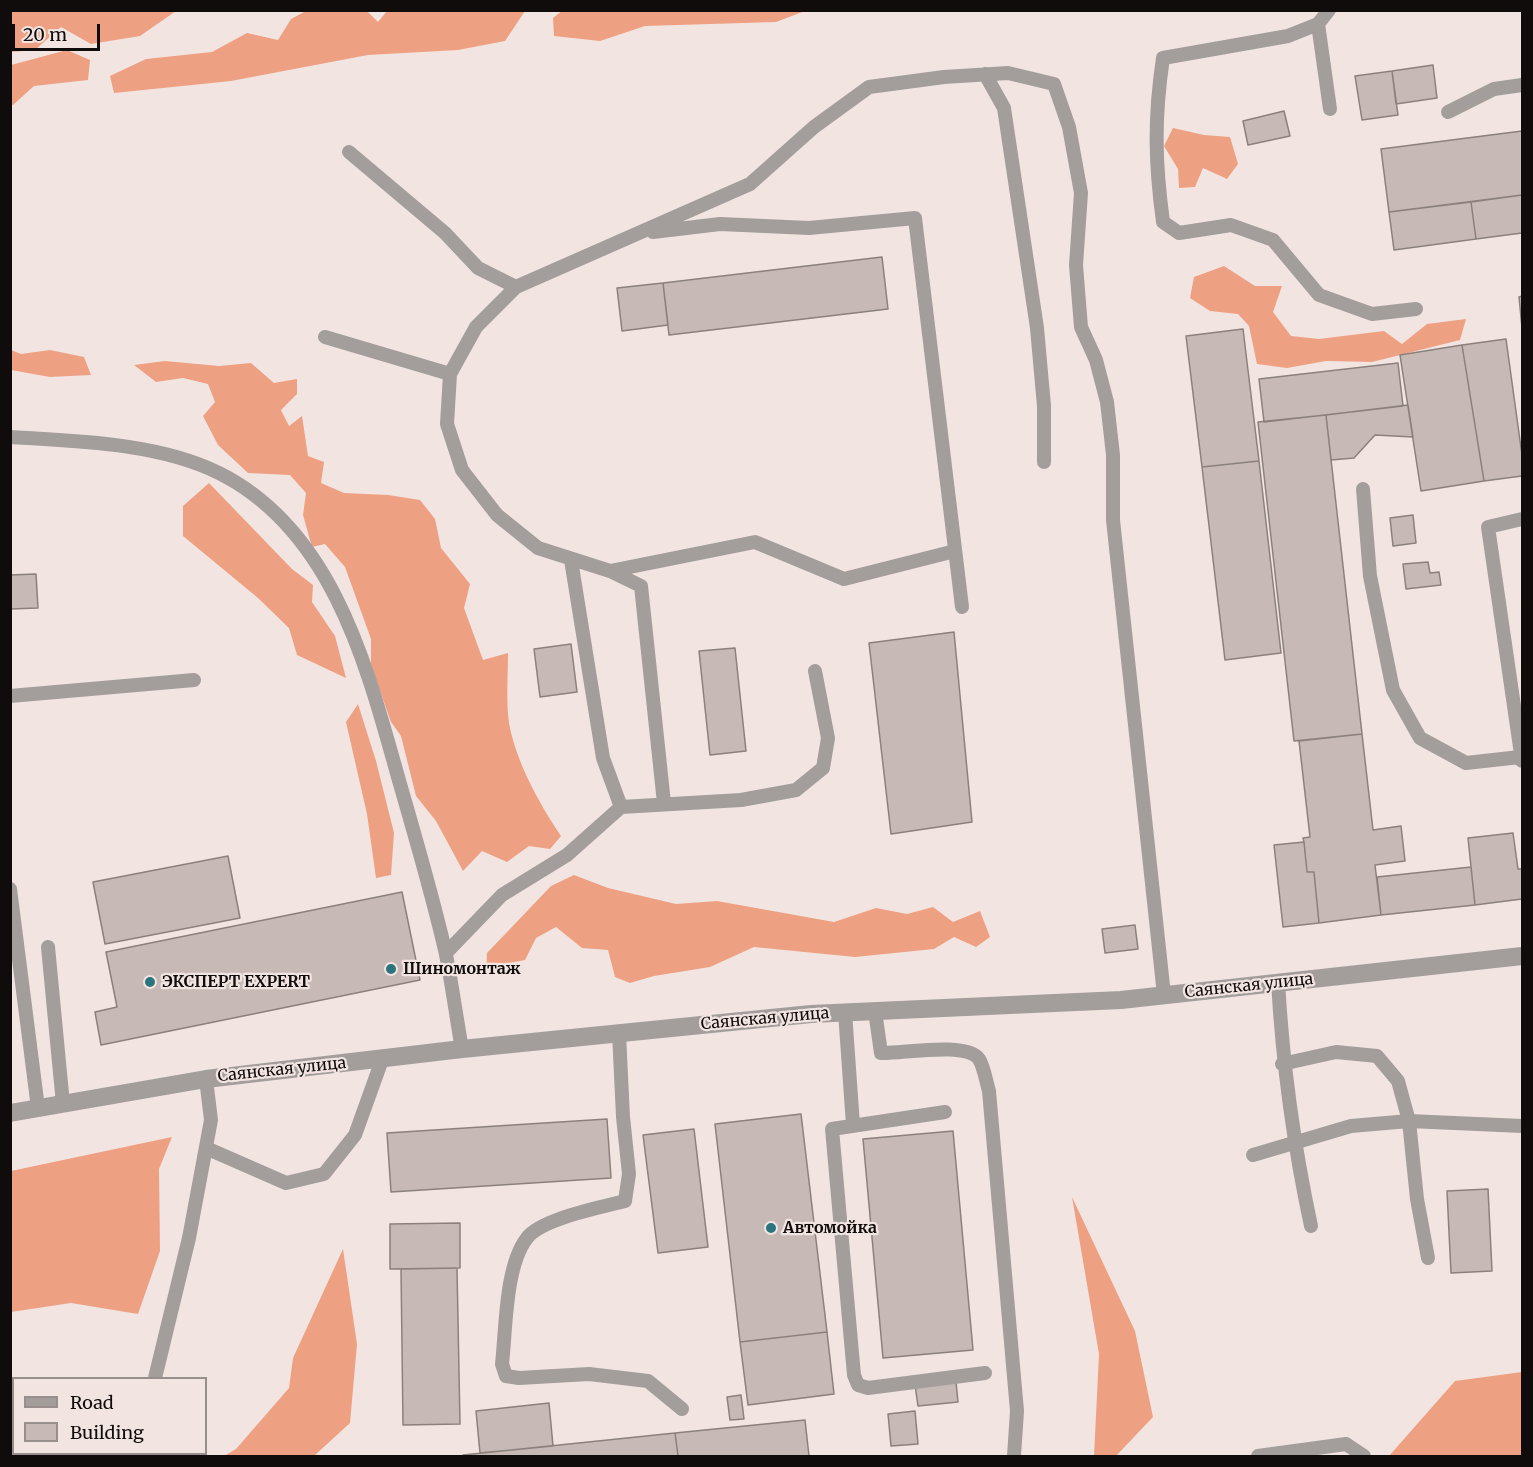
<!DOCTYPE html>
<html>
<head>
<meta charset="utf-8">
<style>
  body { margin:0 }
  #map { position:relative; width:1533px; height:1467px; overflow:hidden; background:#f2e5e1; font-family:Merriweather,serif }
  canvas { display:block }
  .frame { position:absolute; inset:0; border:12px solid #100c0b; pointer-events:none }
  .legend { position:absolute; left:12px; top:1377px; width:195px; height:78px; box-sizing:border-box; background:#f2e5e1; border:2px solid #988e8b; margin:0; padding:8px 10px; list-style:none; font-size:18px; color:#100c0b }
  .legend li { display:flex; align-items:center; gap:12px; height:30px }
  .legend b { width:30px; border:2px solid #988e8b }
  .scale { position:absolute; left:12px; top:24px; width:88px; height:27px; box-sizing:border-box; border:3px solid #100c0b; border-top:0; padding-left:8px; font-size:18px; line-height:21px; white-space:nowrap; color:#100c0b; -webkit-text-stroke:4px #f2e5e1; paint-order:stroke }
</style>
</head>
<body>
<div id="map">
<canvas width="1533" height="1467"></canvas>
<div class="frame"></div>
<ul class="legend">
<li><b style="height:8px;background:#a39e9c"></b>Road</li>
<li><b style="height:16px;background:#c7bab6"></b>Building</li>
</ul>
<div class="scale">20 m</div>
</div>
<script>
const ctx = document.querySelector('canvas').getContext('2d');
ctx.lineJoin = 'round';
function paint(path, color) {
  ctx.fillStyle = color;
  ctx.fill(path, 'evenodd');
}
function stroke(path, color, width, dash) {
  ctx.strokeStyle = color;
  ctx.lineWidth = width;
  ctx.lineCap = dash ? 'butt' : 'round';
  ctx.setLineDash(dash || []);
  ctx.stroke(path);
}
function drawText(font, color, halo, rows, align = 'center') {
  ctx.font = font + ' Merriweather,serif';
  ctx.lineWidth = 4.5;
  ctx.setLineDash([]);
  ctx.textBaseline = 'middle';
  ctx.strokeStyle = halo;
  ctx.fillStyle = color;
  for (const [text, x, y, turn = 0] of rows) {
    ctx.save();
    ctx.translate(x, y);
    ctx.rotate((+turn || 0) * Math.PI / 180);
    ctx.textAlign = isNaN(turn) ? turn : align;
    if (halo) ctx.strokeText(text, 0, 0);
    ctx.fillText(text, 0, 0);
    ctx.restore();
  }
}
paint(new Path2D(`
  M 11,10 L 176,10 L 176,11 L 140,36 L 91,44 L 61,27 L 35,50 L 11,52 Z
  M 563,10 L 805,10 L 805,11 L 776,22 L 645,26 L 600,41 L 554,36 L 553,18 Z
  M 306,11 L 367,11 L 378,22 L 387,11 L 525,11 L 505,41 L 458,50 L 368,55 L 231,81 L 114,93 L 110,76 L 146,59 L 212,52 L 247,33 L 278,40 L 291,19 Z
  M 67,50 L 90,60 L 88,80 L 34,86 L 13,105 L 11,104 L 11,65 Z
  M 1173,128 L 1204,135 L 1230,137 L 1238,164 L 1227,179 L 1203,168 L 1195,187 L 1179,188 L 1178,169 L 1164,146 Z
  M 1224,266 L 1255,286 L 1282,286 L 1273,312 L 1291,336 L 1319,339 L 1384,331 L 1402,344 L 1427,324 L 1466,319 L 1460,340 L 1372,362 L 1326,361 L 1287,368 L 1257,364 L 1249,326 L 1238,314 L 1210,311 L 1190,298 L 1194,277 Z
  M 11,350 L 21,354 L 50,350 L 84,357 L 91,375 L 50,377 L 11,370 Z
  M 165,361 L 219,366 L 251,363 L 274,383 L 297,379 L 297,394 L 281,410 L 289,426 L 302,416 L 308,456 L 324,462 L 321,483 L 344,493 L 388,495 L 420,500 L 435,519 L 441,548 L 470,584 L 464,608 L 483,660 L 508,653 C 508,675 506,701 509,723 C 516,762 539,803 561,836 L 550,849 L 529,846 L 507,862 L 482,851 L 463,871 L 436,821 L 416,796 L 401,736 L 391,722 L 371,665 L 371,639 L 345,567 L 325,544 L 312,547 L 303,515 L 306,493 L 290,475 L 248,473 L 218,445 L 203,416 L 215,402 L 208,384 L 183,378 L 156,382 L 134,365 Z
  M 209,483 L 292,569 L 313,585 L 312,602 L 335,636 L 346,678 L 297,655 L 289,628 L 258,598 L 183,536 L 183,506 Z
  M 358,704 L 376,761 L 394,833 L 391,875 L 376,878 L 367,814 L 346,722 Z
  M 574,875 L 608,888 L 676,904 L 717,901 L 834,922 L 876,908 L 907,914 L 933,907 L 953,922 L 980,911 L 990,937 L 976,947 L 954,937 L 934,949 L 855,957 L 754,947 L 710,967 L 654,976 L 630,983 L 615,977 L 608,950 L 582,948 L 556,927 L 536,938 L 525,960 L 509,963 L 486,974 L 487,953 L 551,886 Z
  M 172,1137 L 159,1169 L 160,1251 L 138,1314 L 71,1303 L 11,1312 L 11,1171 Z
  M 1072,1197 L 1135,1331 L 1153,1417 L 1116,1456 L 1094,1456 L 1099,1354 Z
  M 343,1249 L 357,1344 L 350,1423 L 314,1456 L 224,1456 L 236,1449 L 289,1388 L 293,1358 Z
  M 1522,1372 L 1522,1456 L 1389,1456 L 1455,1381 Z`), '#eea083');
const building = new Path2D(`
  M 1433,65 L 1437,98 L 1396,104 L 1392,71 Z
  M 1392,71 L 1398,115 L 1362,120 L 1355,76 Z
  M 1284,111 L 1290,136 L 1248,145 L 1243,121 Z
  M 1522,131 L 1522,195 L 1389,212 L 1381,149 Z
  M 1522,195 L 1522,233 L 1476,239 L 1471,202 Z
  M 1471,202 L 1476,239 L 1394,250 L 1389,212 Z
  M 882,257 L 888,309 L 669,335 L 663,283 Z
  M 663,283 L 668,325 L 622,331 L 617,288 Z
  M 1522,296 L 1522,328 L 1519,297 Z
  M 1243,329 L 1259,461 L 1202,467 L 1186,336 Z
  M 1506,339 L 1522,455 L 1522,476 L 1484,481 L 1462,345 Z
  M 1462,345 L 1484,481 L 1421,491 L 1400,355 Z
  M 1398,363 L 1403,406 L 1264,422 L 1259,379 Z
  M 1408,405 L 1413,437 L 1375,435 L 1354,458 L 1331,460 L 1326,415 Z
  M 1326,415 L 1362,734 L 1294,741 L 1258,422 Z
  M 1259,461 L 1281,653 L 1225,660 L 1202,467 Z
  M 1413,515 L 1416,543 L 1393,546 L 1390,518 Z
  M 1428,562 L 1430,573 L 1439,572 L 1441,585 L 1406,589 L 1403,564 Z
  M 36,574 L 38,608 L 10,609 L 10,575 Z
  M 954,632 L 972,822 L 891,834 L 869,643 Z
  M 571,644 L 577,692 L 540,697 L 534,649 Z
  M 735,648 L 746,751 L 710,755 L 699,651 Z
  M 1362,734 L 1373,830 L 1401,826 L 1405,861 L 1375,865 L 1381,915 L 1319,923 L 1314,872 L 1307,872 L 1304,842 L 1303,838 L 1310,837 L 1299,741 Z
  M 1513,833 L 1518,869 L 1522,869 L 1522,899 L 1475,905 L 1468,838 Z
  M 1304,842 L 1307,872 L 1314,872 L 1319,923 L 1283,927 L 1274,845 Z
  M 228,856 L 240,918 L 105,944 L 93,882 Z
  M 1471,867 L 1475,905 L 1381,915 L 1377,877 Z
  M 402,892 L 420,980 L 101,1045 L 95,1012 L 117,1007 L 106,952 Z
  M 1135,925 L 1138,949 L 1105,953 L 1102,929 Z
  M 801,1114 L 827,1332 L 740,1342 L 715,1124 Z
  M 607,1119 L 611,1178 L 391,1192 L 387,1133 Z
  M 694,1129 L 708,1247 L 658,1253 L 643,1135 Z
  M 953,1131 L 973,1350 L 883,1358 L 863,1139 Z
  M 1488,1189 L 1492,1271 L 1451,1273 L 1447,1191 Z
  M 460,1223 L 460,1268 L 390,1269 L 390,1224 Z
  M 457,1268 L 460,1424 L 403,1425 L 401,1269 Z
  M 827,1332 L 834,1394 L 748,1405 L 740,1342 Z
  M 956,1382 L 958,1402 L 918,1406 L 915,1385 Z
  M 741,1395 L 744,1419 L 730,1420 L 727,1397 Z
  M 549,1403 L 553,1446 L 480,1453 L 476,1411 Z
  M 915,1411 L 918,1444 L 891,1446 L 888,1414 Z
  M 805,1420 L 809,1456 L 678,1456 L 675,1433 Z
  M 675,1433 L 678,1456 L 463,1456 L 463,1455 Z`);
paint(building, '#c7bab6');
stroke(building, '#8b807c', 1.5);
stroke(new Path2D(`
  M 1329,10 L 1318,24 L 1288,36 L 1163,58 C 1154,118 1155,163 1163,222 L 1179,233 L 1231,225 L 1273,240 L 1319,295 L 1372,314 L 1416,309
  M 1318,24 L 1330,109
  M 985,74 L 1004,108 L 1037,328 L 1044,406 L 1044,462
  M 1448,112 L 1494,89 L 1522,85
  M 349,152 L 445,233 L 478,268 L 516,287
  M 653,232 L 720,224 L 809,228 L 915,218 L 962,607
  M 325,337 L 450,374
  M 10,437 C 77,441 159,443 219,473 C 335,531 368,671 400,784 C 416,839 432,894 445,950 C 452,983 456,1016 462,1049
  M 1363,489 L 1370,576 L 1393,690 L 1420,738 L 1466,763 L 1520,757
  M 1522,519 L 1488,527 L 1522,761
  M 571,560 L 603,758 L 621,807
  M 610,571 L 755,542 L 844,579 L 955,551
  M 10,696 L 194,680
  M 664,803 L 641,586 L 610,571 L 538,548 L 497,515 L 462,470 L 447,424 L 450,374 L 476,327 L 516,287 L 750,184 L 814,127 L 869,87 L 944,77 L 1008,73 L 1054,84 L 1069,127 L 1081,193 L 1076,265 L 1081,327 L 1096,360 L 1107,402 L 1113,455 L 1113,520 L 1164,995
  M 10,889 L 38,1108
  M 48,947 L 63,1104
  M 446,953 L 502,895 L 567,855 L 621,807 L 741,800 L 796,790 L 823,768 L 828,738 L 815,671
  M 1278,982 C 1283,1069 1293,1142 1311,1226
  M 875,1011 L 881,1053 C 901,1054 966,1041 979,1059 C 984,1067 986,1081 989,1091 L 1017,1411 L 1014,1456
  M 845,1012 L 853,1125
  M 619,1033 L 623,1117 L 629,1174 L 625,1201 C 602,1207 541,1219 527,1238 C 505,1266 506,1330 502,1364 L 506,1376 L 519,1378 L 589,1374 L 648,1381 L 682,1409
  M 1282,1064 L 1336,1052 L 1377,1056 L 1398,1081 L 1409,1121 L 1417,1199 L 1428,1258
  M 945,1112 L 832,1129 L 854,1375 L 858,1385 L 868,1388 L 985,1373
  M 206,1148 L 286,1183 L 324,1174 L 355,1135 L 382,1060
  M 1253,1155 L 1351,1126 L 1409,1121 L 1522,1126
  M 155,1378 L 189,1238 L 211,1120 L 206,1079
  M 140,1456 L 140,1454
  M 1258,1456 L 1346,1444 L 1364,1456`), '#a39e9c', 14);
stroke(new Path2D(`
  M 10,1113 L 206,1079 L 462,1049 L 811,1014 L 1121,1000 L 1522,956`), '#a39e9c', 18);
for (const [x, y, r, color] of [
  [391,969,6,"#2b747d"],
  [150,982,6,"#2b747d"],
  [771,1228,6,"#2b747d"]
]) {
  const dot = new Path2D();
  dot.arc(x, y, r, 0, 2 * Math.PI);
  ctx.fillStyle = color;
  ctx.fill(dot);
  stroke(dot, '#f2e5e1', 2);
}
drawText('bold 16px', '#100c0b', '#f2e5e1', [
  ["Шиномонтаж",403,969],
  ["ЭКСПЕРТ EXPERT",162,982],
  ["Автомойка",783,1228]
], 'left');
drawText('16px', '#100c0b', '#f2e5e1', [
  ["Саянская улица",1249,986,-6],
  ["Саянская улица",765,1019,-5],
  ["Саянская улица",282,1070,-6]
]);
</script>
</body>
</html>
